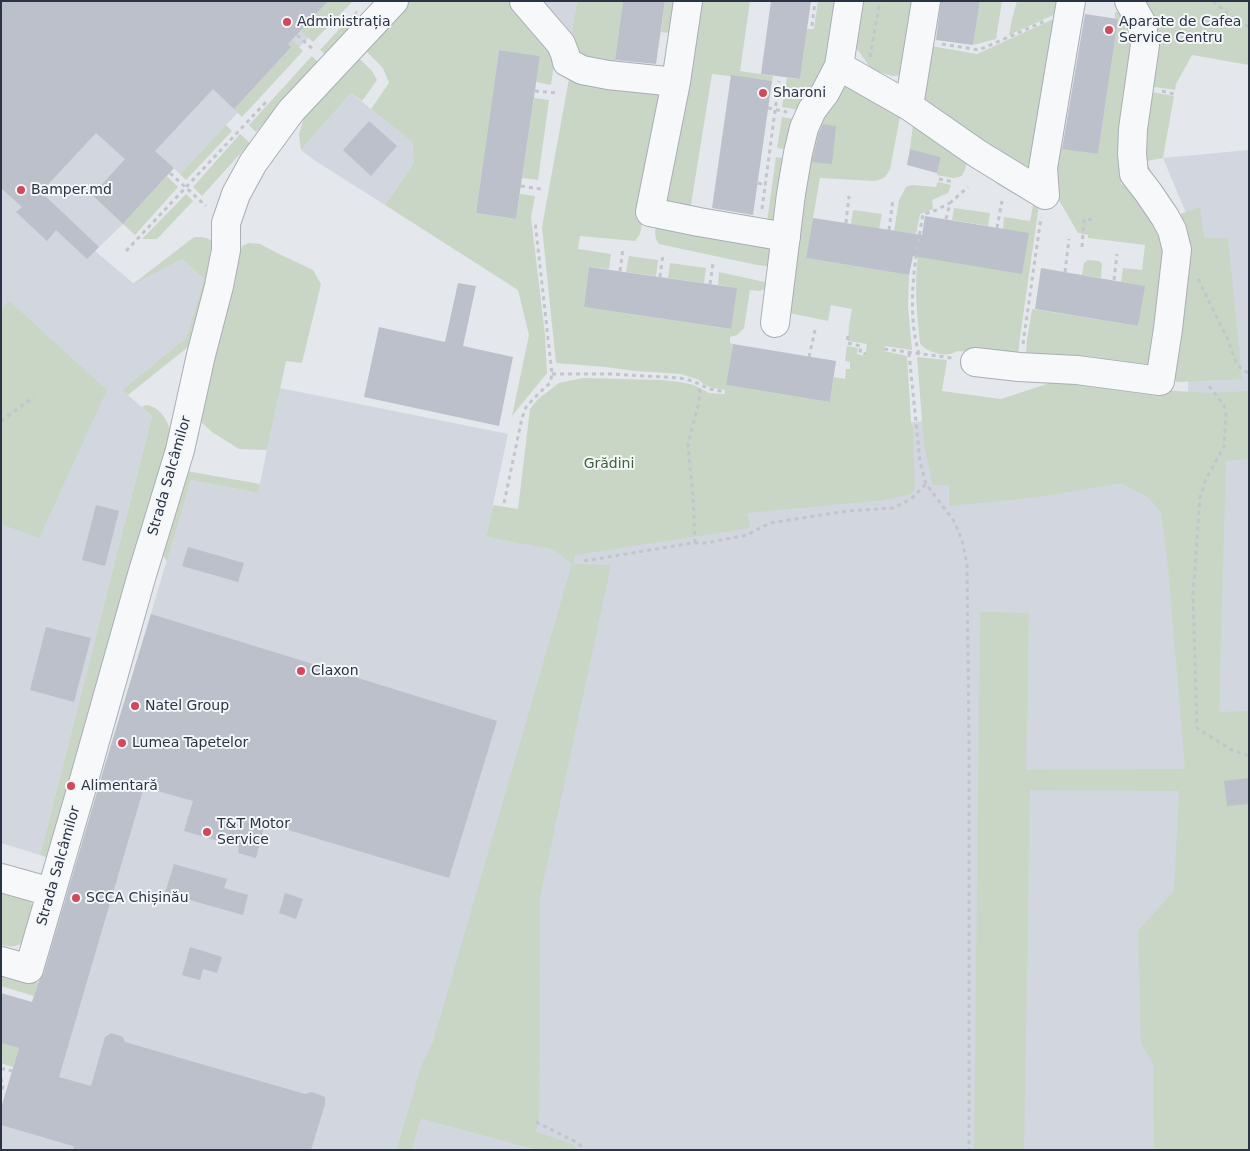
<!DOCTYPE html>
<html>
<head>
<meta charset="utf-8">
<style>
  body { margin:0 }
  #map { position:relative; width:1250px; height:1151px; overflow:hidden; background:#e4e7ec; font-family:"DejaVu Sans",sans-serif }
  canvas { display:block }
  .frame { position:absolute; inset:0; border:2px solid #2b3445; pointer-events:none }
</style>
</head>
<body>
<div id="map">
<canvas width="1250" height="1151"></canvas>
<div class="frame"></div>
</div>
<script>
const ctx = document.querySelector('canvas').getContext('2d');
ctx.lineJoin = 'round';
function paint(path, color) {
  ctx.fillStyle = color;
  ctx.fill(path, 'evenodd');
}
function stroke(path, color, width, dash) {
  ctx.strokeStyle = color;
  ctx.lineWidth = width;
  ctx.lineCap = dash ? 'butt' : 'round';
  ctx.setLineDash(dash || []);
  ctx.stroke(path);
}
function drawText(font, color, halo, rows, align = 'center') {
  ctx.font = font + ' "DejaVu Sans",sans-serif';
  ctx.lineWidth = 4;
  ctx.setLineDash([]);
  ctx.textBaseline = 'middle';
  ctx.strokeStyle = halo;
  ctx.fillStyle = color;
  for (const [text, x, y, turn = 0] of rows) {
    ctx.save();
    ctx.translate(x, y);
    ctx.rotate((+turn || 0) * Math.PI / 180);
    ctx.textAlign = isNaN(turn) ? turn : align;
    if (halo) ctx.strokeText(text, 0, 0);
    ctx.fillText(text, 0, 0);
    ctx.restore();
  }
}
paint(new Path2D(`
  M 1,1 L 343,1 L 180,174 L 143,140 L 92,195 L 123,224 L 95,251 L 133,283 L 182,259 L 204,279 L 186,338 L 122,390 L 152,416 L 40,855 L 1,843 Z
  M 532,1 L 577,1 L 570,42 Z
  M 351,93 L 412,142 L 414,163 L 385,205 L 314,160 L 301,150 Z
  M 1249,150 L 1249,1150 L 579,1150 L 573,1144 L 413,1095 L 396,1150 L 1,1150 L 1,1108 L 38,983 L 40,984 L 45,967 L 35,964 L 53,904 L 63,906 L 191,480 L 258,493 L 280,388 L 508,434 L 486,537 L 554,550 L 615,427 L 831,431 L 1188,392 L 1194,232 L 1163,158 Z
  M 421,1119 L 536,1150 L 412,1150 Z`), '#d2d6de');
paint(new Path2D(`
  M 328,1 L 353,1 L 313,42 L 301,31 Z
  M 408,1 L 514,1 L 556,49 L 551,85 L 536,82 L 540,56 L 499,50 L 476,213 L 516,219 L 520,194 L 535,196 L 531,217 L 545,335 L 547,373 L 512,416 L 529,335 L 518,290 L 385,205 L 414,163 L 412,142 L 371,109 L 389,83 L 383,68 L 364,49 Z
  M 577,1 L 623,1 L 614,67 L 585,65 L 570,42 Z
  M 665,1 L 681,1 L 677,34 L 661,32 Z
  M 694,1 L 750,1 L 740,71 L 773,76 L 772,81 L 712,74 L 690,211 L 660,199 Z
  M 818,1 L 842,1 L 833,66 L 799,110 L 782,107 L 787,78 L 800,79 L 807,29 L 814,29 Z
  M 856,1 L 916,1 L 902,75 L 893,76 L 872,70 L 850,39 Z
  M 980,1 L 1002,1 L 996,39 L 973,45 Z
  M 1017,1 L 1062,1 L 1060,12 L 1009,35 L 1012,19 Z
  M 1142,1 L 1249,1 L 1249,65 L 1192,55 L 1176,84 L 1175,90 L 1148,86 L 1155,37 L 1155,20 Z
  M 357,10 L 358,20 L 326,55 L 320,50 Z
  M 1115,12 L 1123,12 L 1136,48 L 1121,184 L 1134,190 L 1169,243 L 1152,367 L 1026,355 L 1027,340 L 1032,309 L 1138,326 L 1144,286 L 1121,282 L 1123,268 L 1142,270 L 1145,245 L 1088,238 L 1088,235 L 1078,233 L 1052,188 L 1057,148 L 1098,154 L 1118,19 L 1115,18 Z
  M 1060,16 L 1031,180 L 921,111 L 931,46 L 977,54 Z
  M 292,40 L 303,51 L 242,117 L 234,109 L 291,47 L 288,44 Z
  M 312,56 L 319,63 L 256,132 L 249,125 Z
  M 357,56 L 372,71 L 377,80 L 362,101 L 351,93 L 301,150 L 299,134 L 305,114 Z
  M 569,79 L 670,88 L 640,234 L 635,241 L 580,236 L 578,249 L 611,254 L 609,269 L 589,267 L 584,307 L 730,329 L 736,288 L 718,285 L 719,272 L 769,283 L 767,287 L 760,291 L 750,290 L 744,328 L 737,335 L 730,337 L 730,343 L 733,344 L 726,385 L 830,402 L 834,377 L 845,379 L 846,369 L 850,369 L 850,362 L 845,361 L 847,346 L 858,348 L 857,354 L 865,356 L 867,344 L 848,341 L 849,325 L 852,309 L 831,305 L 828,321 L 794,314 L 789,312 L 807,131 L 843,85 L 857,86 L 901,112 L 890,169 C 886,177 883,180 874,181 L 820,178 L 806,258 L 909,275 L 908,307 L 912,350 L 885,346 L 884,351 L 907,356 L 911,422 L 913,427 L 915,490 L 911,494 L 884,500 L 747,513 L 750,528 L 575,555 L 573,564 L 611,565 L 540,897 L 539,1118 L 536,1132 L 573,1144 L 579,1150 L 536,1150 L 421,1119 L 412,1150 L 396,1150 L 422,1064 L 433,1042 L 572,564 L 554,550 L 486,537 L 493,505 L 518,509 L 530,409 L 538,399 L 559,383 L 583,378 L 662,380 L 680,382 L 694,385 L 709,393 L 725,394 L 725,390 L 712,388 L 703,384 L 699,380 L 681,374 L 635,371 L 606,367 L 556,363 L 542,227 Z
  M 1146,91 L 1174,96 L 1163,158 L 1147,161 L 1153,178 L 1177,215 L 1200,207 L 1204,238 L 1228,238 L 1242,379 L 1177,382 L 1167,373 L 1184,246 L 1142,163 Z
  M 534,98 L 549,100 L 538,180 L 522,178 Z
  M 782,117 L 795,119 L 790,150 L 777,148 Z
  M 914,117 L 968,159 L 967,164 L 962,176 L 953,178 L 937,175 L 937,173 L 941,157 L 910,149 Z
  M 226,125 L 232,131 L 186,180 L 180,174 Z
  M 240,134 L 250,143 L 202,196 L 193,187 Z
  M 776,157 L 789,159 L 780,224 L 767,222 Z
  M 167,176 L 178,187 L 135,235 L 123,224 Z
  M 996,178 L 1039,205 L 1020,337 L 1018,355 L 957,351 C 955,352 952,354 950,354 C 940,356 925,351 920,343 C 917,314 914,286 918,257 L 1003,229 L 1004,217 L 1030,221 L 1033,205 L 997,184 Z
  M 938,182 L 951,185 L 948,193 L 932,200 L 933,209 L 920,214 L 916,234 L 894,231 L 899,200 L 906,187 L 911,185 L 936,187 Z
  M 186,194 L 193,201 L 157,239 L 142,239 Z
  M 954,208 L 990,213 L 988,226 L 952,220 Z
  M 853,210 L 882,214 L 879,229 L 851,224 Z
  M 658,223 L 774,242 L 772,262 L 767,266 L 757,265 L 659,244 C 654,237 654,230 658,223 Z
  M 194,237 C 203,237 209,237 215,244 L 193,343 L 128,395 L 122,390 L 186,338 L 204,279 L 182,259 L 133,284 Z
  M 249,243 L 260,244 L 277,253 L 313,270 L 321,284 L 302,363 L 286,361 L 267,450 L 239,449 L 212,432 L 200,421 L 199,410 L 238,258 L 242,246 Z
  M 629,256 L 658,260 L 656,276 L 626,272 Z
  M 1088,260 L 1099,261 L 1102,264 L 1101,278 L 1082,275 L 1084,263 Z
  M 670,263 L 706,268 L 704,283 L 668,278 Z
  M 9,301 L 107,390 L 39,538 L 1,524 L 1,309 Z
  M 917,357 L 947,360 L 942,391 L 1001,399 L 1065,378 L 1161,390 L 1208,393 L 1249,391 L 1249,459 L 1226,461 L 1219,712 L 1249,711 L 1249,1150 L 1154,1150 L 1153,1063 L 1141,1044 L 1138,931 L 1174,891 L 1179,791 L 1030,790 L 1024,1150 L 974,1150 L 980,612 L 1029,613 L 1026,770 L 1185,769 L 1167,556 L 1161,512 L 1149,498 L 1121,483 L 1037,497 L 949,506 L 949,485 L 933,485 L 924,445 Z
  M 146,405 C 162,407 168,423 173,437 L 51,859 L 40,855 L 152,416 L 142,407 Z
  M 181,470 L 260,484 L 258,493 L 191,480 L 167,561 L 159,551 Z
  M 5,890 L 29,896 L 33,908 L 24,941 C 17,948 10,947 1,945 L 1,893 Z
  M 1,973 L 38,983 L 34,996 L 1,986 Z
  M 1,1043 L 19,1048 L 13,1067 L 1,1063 Z`), '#c9d6c5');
paint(new Path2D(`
  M 1,1 L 328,1 L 288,44 L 291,47 L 234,109 L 213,89 L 155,151 L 174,168 L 123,224 L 92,195 L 125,159 L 96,133 L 41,192 L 99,247 L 87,259 L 56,230 L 47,241 L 16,212 L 22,207 L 1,188 Z
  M 623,1 L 665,1 L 656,64 L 615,60 Z
  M 771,1 L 811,1 L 800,79 L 761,74 Z
  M 941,1 L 980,1 L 973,45 L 936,40 Z
  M 1085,14 L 1118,19 L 1098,154 L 1062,149 Z
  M 499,50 L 540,56 L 516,219 L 476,213 Z
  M 731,75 L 772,81 L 753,215 L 712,208 Z
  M 369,121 L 397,146 L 371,176 L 343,150 Z
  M 823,124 L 836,126 L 832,164 L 812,162 L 819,133 Z
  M 910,149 L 941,157 L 937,173 L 907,165 Z
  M 925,216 L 1029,233 L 1022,274 L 913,256 L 909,275 L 806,258 L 813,218 L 922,235 Z
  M 589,267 L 737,288 L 731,329 L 584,307 Z
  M 1041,268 L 1145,286 L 1138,326 L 1035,309 Z
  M 458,283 L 476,286 L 463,346 L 513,357 L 499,426 L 364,397 L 379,327 L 445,342 Z
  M 733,344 L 836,361 L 830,402 L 726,385 Z
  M 96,505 L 119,511 L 105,566 L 82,560 Z
  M 188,547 L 244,563 L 238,582 L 182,566 Z
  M 151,614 L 497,721 L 449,878 L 265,823 L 256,858 L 238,853 L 239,847 L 184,831 L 193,801 L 144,787 L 59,1077 L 91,1086 L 105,1037 L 111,1033 L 123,1037 L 125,1042 L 305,1094 L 312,1092 L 325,1097 L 325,1104 L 311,1150 L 74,1150 L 73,1146 L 1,1125 L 1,1108 L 19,1048 L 1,1043 L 1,993 L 32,1002 L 39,981 L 44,973 L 104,768 Z
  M 46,627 L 91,638 L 74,702 L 30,690 Z
  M 1249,778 L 1249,804 L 1227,806 L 1224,781 Z
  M 174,864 L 227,879 L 224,888 L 248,895 L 243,915 L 165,893 Z
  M 285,893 L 303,899 L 296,919 L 279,913 Z
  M 190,947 L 222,957 L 217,973 L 203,969 L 200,980 L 182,975 Z`), '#bbc0ca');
const minor = new Path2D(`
  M 524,1 L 561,44 L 565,54 L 567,62 L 582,70 L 608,75 L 676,82
  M 688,1 L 676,82 L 650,212 L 699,222 L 786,237
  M 839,66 L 909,106 L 978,154 L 1045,195
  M 909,106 L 926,1
  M 1045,195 L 1043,168 L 1071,1
  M 775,323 L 791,194 L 798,153 L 804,128 L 812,110 L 825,93 L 839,66 L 849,1
  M 975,362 L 1019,367 L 1077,370 L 1160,381 L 1168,329 L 1177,250 L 1172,230 L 1165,217 L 1148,192 L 1134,174 L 1132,154 L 1133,129 L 1145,45 L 1142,24 L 1129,1
  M 1,878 L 51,892
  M 1,961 L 29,969 L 84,780 L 141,578 L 180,450 L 201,355 L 219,286 L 226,250 L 226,223 L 236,194 L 253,163 L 291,111 L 394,1`);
stroke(minor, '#a9aeb7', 30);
stroke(new Path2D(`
  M 1213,1 L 1228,14 L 1249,27
  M 812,26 L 815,1
  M 297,35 L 315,51
  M 942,44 L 979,50 L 1045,21
  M 870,57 L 880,1
  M 535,91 L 558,93
  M 1162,91 L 1174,94
  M 768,108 L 787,112
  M 170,173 L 206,206
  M 939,179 L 954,182
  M 758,183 L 765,185
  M 521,186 L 541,189
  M 762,209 L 779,81
  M 946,219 L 950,203 L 968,187
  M 846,223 L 849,196
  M 997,228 L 1002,201
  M 889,230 L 893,199
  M 1082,247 L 1084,219 L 1095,220
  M 126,251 L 267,101
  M 620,271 L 623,248
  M 1065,272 L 1069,239
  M 660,277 L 663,254
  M 1198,279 L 1228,340 L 1236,362 L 1242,370 L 1249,373
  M 1114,280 L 1117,254
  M 710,284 L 713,263
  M 848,336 L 847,343 L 861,346 L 860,353 L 866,354
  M 1023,344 L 1041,217
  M 884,349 L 952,358
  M 909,353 L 920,462 L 926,484 L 954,521 L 962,540 L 967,565 L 969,744 L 969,1150
  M 919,354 C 906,309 915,259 923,214 L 932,212 L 950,203
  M 809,357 L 815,330
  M 552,374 L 611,374 L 680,378 L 693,381 L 709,389 L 726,392
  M 1209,386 L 1224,405 L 1226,415 L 1224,447 L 1206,479 L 1200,497 L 1193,595 L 1197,728 L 1230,749 L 1249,756
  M 1,421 L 34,397
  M 504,503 L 522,418 L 526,407 L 538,394 L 550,383 L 552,374 L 535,221
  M 695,543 L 693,497 L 688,445 L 693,424 L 699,403 L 700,385
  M 584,561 L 692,543 L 706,543 L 747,535 L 770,523 L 847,511 L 893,508 L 911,499 L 926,484
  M 1,1069 L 5,1069 L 12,1071
  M 1,1078 L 3,1086 L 1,1094
  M 536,1122 L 578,1143 L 585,1150`), '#c2c5cb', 3, [4, 4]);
stroke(minor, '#f7f8fa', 28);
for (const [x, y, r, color] of [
  [287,22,5,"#d1495b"],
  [1109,30,5,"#d1495b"],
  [763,93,5,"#d1495b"],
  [21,190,5,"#d1495b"],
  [301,671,5,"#d1495b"],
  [135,706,5,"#d1495b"],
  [122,743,5,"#d1495b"],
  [71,786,5,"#d1495b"],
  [207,832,5,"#d1495b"],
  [76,898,5,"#d1495b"]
]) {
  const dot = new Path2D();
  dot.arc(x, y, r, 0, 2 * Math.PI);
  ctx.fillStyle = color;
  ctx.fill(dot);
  stroke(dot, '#f4f6f9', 2);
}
drawText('14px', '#2b3445', '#f4f6f9', [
  ["Administrația",297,22],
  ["Aparate de Cafea",1119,22],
  ["Service Centru",1119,38],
  ["Sharoni",773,93],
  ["Bamper.md",31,190],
  ["Claxon",311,671],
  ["Natel Group",145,706],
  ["Lumea Tapetelor",132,743],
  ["Alimentară",81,786],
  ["T&T Motor",217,824],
  ["Service",217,840],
  ["SCCA Chișinău",86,898]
], 'left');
drawText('14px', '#3f6138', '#f4f6f9', [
  ["Grădini",609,464]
]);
drawText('14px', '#2b3445', '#f4f6f9', [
  ["Strada Salcâmilor",170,476,-74],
  ["Strada Salcâmilor",59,866,-74]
]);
</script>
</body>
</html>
